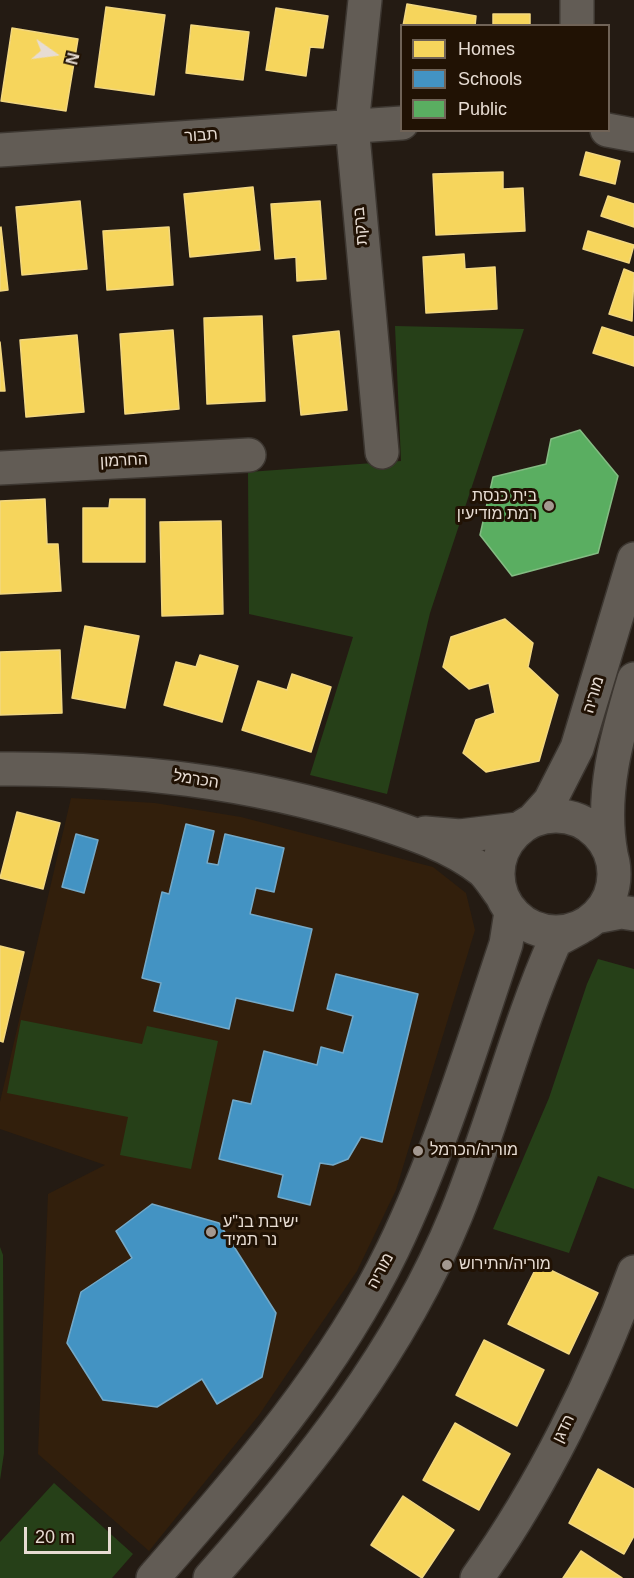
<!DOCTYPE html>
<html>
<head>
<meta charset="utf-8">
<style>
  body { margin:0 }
  #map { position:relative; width:634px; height:1578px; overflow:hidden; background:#241b13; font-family:Helvetica,sans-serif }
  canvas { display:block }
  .legend { position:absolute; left:400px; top:24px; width:210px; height:108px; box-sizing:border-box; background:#211204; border:2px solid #706357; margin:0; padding:8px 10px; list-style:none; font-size:18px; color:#e7dcd3 }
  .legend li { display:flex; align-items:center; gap:12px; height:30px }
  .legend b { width:30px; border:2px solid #706357 }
  .north { position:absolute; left:24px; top:24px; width:60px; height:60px; -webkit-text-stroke:4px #211204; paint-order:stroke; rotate:104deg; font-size:16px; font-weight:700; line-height:24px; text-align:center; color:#e7dcd3 }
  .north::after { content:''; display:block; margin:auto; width:21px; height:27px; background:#e7dcd3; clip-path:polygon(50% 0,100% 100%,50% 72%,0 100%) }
  .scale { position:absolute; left:24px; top:1527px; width:87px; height:27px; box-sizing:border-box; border:3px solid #e7dcd3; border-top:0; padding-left:8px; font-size:18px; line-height:21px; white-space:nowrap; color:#e7dcd3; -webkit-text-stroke:4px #211204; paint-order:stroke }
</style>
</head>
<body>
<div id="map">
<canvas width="634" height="1578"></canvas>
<ul class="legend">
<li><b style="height:16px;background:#f6d55c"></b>Homes</li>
<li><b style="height:16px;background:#4393c3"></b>Schools</li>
<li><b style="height:16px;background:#5aae61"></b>Public</li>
</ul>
<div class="north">N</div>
<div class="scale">20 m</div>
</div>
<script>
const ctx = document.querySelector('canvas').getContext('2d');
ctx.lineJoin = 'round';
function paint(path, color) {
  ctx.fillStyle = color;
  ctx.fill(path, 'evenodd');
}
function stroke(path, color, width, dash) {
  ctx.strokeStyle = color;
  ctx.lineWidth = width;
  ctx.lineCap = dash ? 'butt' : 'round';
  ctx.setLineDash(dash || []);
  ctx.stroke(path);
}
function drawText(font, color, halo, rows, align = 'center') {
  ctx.font = font + ' Helvetica,Heebo,sans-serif';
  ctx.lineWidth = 6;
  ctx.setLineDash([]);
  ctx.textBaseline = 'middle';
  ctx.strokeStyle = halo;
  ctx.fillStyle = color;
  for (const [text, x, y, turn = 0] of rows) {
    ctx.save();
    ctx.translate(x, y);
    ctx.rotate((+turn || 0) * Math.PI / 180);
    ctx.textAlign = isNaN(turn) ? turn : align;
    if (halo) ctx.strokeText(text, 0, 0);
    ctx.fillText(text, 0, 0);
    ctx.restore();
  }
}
paint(new Path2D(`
  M 71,798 L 155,803 L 241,817 L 433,867 L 466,893 L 475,930 L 396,1190 L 357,1271 L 259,1415 L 149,1551 L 38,1454 L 48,1194 L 105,1165 L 0,1129 L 0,1102 Z`), '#321f0c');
paint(new Path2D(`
  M 395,326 L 524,329 L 430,613 L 387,794 L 310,775 L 353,637 L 249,614 L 248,472 L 401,461 Z
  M 598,959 L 634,969 L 634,1189 L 598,1176 L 569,1253 L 493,1229 L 549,1098 L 587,984 Z
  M 21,1020 L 142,1044 L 147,1026 L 218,1041 L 191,1169 L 120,1155 L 128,1117 L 7,1093 Z
  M 0,1247 L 3,1255 L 4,1453 L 0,1480 Z
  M 54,1483 L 133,1554 L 112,1578 L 0,1578 L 0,1542 Z`), '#264018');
const homes = new Path2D(`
  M 407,4 L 476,16 L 475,26 L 403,26 Z
  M 106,7 L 165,15 L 154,95 L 95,87 Z
  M 276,8 L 328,16 L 323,48 L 310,47 L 306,76 L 266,70 Z
  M 493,14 L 530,14 L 530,26 L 493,26 Z
  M 191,25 L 249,32 L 243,80 L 186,73 Z
  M 12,28 L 78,39 L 66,111 L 1,101 Z
  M 586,152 L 620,161 L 615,184 L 580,175 Z
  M 503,172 L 503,189 L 523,188 L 525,231 L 436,235 L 433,174 Z
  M 253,187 L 260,250 L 190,257 L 184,194 Z
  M 608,196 L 634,204 L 634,227 L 601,216 Z
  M 80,201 L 87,269 L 22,275 L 16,207 Z
  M 320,201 L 326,279 L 297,281 L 296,257 L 275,259 L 271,204 Z
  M 1,227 L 8,290 L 0,291 L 0,228 Z
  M 169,227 L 173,285 L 107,290 L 103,231 Z
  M 588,231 L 634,245 L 629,263 L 583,249 Z
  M 464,254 L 465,269 L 495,267 L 497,309 L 426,313 L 423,257 Z
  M 624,269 L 634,273 L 632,321 L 609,314 Z
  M 262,316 L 265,401 L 207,404 L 204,318 Z
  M 602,327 L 634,337 L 634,366 L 593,353 Z
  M 173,330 L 179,409 L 125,414 L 120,334 Z
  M 339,331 L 347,410 L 301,415 L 293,336 Z
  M 77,335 L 84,412 L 26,417 L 20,340 Z
  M 0,342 L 5,391 L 0,391 Z
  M 45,499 L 47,544 L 58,544 L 61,591 L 0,594 L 0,501 Z
  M 110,499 L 145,499 L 145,562 L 83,562 L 83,508 L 109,508 Z
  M 221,521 L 223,614 L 162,616 L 160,522 Z
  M 505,619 L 533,643 L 528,667 L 558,695 L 539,761 L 486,772 L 463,753 L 476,720 L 495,713 L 489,683 L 469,689 L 443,667 L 451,637 Z
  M 85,626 L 139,636 L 125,708 L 72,698 Z
  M 60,650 L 62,713 L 0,715 L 0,652 Z
  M 200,655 L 238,666 L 222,722 L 164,705 L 176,662 L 196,667 Z
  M 292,674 L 331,687 L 311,752 L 242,730 L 258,681 L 287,690 Z
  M 17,812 L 60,823 L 43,889 L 0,878 Z
  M 0,946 L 24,952 L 3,1042 L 0,1041 Z
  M 538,1264 L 598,1293 L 569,1354 L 508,1324 Z
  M 484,1340 L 544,1370 L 517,1426 L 456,1395 Z
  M 455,1423 L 510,1454 L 479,1510 L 423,1480 Z
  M 598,1469 L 634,1489 L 634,1536 L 624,1554 L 569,1523 Z
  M 403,1496 L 454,1530 L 422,1578 L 371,1545 Z
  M 581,1551 L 622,1578 L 563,1578 Z`);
paint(homes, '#f6d55c');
stroke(homes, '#f2d780', 1.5);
const schools = new Path2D(`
  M 186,824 L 214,831 L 207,863 L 218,865 L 225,834 L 284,848 L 274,892 L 256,888 L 250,914 L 312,929 L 293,1011 L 236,998 L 229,1029 L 154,1011 L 161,983 L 142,978 L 162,892 L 169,894 Z
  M 76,834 L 98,840 L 84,893 L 62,887 Z
  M 336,974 L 418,994 L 382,1142 L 361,1137 L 348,1159 L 333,1165 L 320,1163 L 310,1205 L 278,1197 L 283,1175 L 219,1159 L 233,1100 L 251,1104 L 264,1051 L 317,1065 L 321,1047 L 343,1053 L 353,1016 L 327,1009 Z
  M 152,1204 L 219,1223 L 276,1313 L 262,1377 L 217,1404 L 202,1379 L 157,1407 L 103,1400 L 67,1343 L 81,1292 L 132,1258 L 116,1231 Z`);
paint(schools, '#4393c3');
stroke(schools, '#74a9c8', 1.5);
const public = new Path2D(`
  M 580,430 L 618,476 L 598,553 L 512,576 L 480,535 L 493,477 L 546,464 L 551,439 Z`);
paint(public, '#5aae61');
stroke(public, '#84bc83', 1.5);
const minor = new Path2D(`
  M 365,0 L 352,125 L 382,452
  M 577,0 L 577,26
  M 607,130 L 634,135
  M 0,150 L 402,123
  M 0,468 L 249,455
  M 0,769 C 131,768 247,781 372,820 C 409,832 452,846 483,871 C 490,878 496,888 502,896
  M498 874a58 58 0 1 1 116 0a58 58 0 1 1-116 0Z
  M 532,821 L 550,801 L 577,748 L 634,559
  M 425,833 L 460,836 L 518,829
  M 611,854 C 600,794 617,736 634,679
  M 595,917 L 621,912 L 634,914
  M 153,1578 C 243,1475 333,1373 393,1249 C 440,1151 472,1046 506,944 L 511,912
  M 210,1578 C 307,1468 400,1352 456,1215 C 493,1125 516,1029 555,941 L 579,928
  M 477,1578 C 542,1487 596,1377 634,1272`);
stroke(minor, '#3c3630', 36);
stroke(minor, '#625c55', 33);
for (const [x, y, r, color] of [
  [549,506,6,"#a39890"],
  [418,1151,6,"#a39890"],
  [211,1232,6,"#a39890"],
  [447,1265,6,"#a39890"]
]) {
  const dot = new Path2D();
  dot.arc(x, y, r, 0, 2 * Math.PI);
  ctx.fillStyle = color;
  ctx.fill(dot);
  stroke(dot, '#211204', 2);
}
drawText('16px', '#e7dcd3', '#211204', [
  ["תבור",201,136,-4],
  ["ברקת",361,226,-95],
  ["החרמון",124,461,-3],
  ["מוריה",594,695,-73],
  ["הכרמל",196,780,9],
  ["מוריה",381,1271,-62],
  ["הדגן",564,1429,-64]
]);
drawText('16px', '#e7dcd3', '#211204', [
  ["בית כנסת",537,497,"right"],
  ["רמת מודיעין",537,515,"right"],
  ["מוריה/הכרמל",430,1151],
  ["ישיבת בנ\"ע",223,1223],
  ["נר תמיד",223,1241],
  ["מוריה/התירוש",459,1265]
], 'left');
</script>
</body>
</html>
